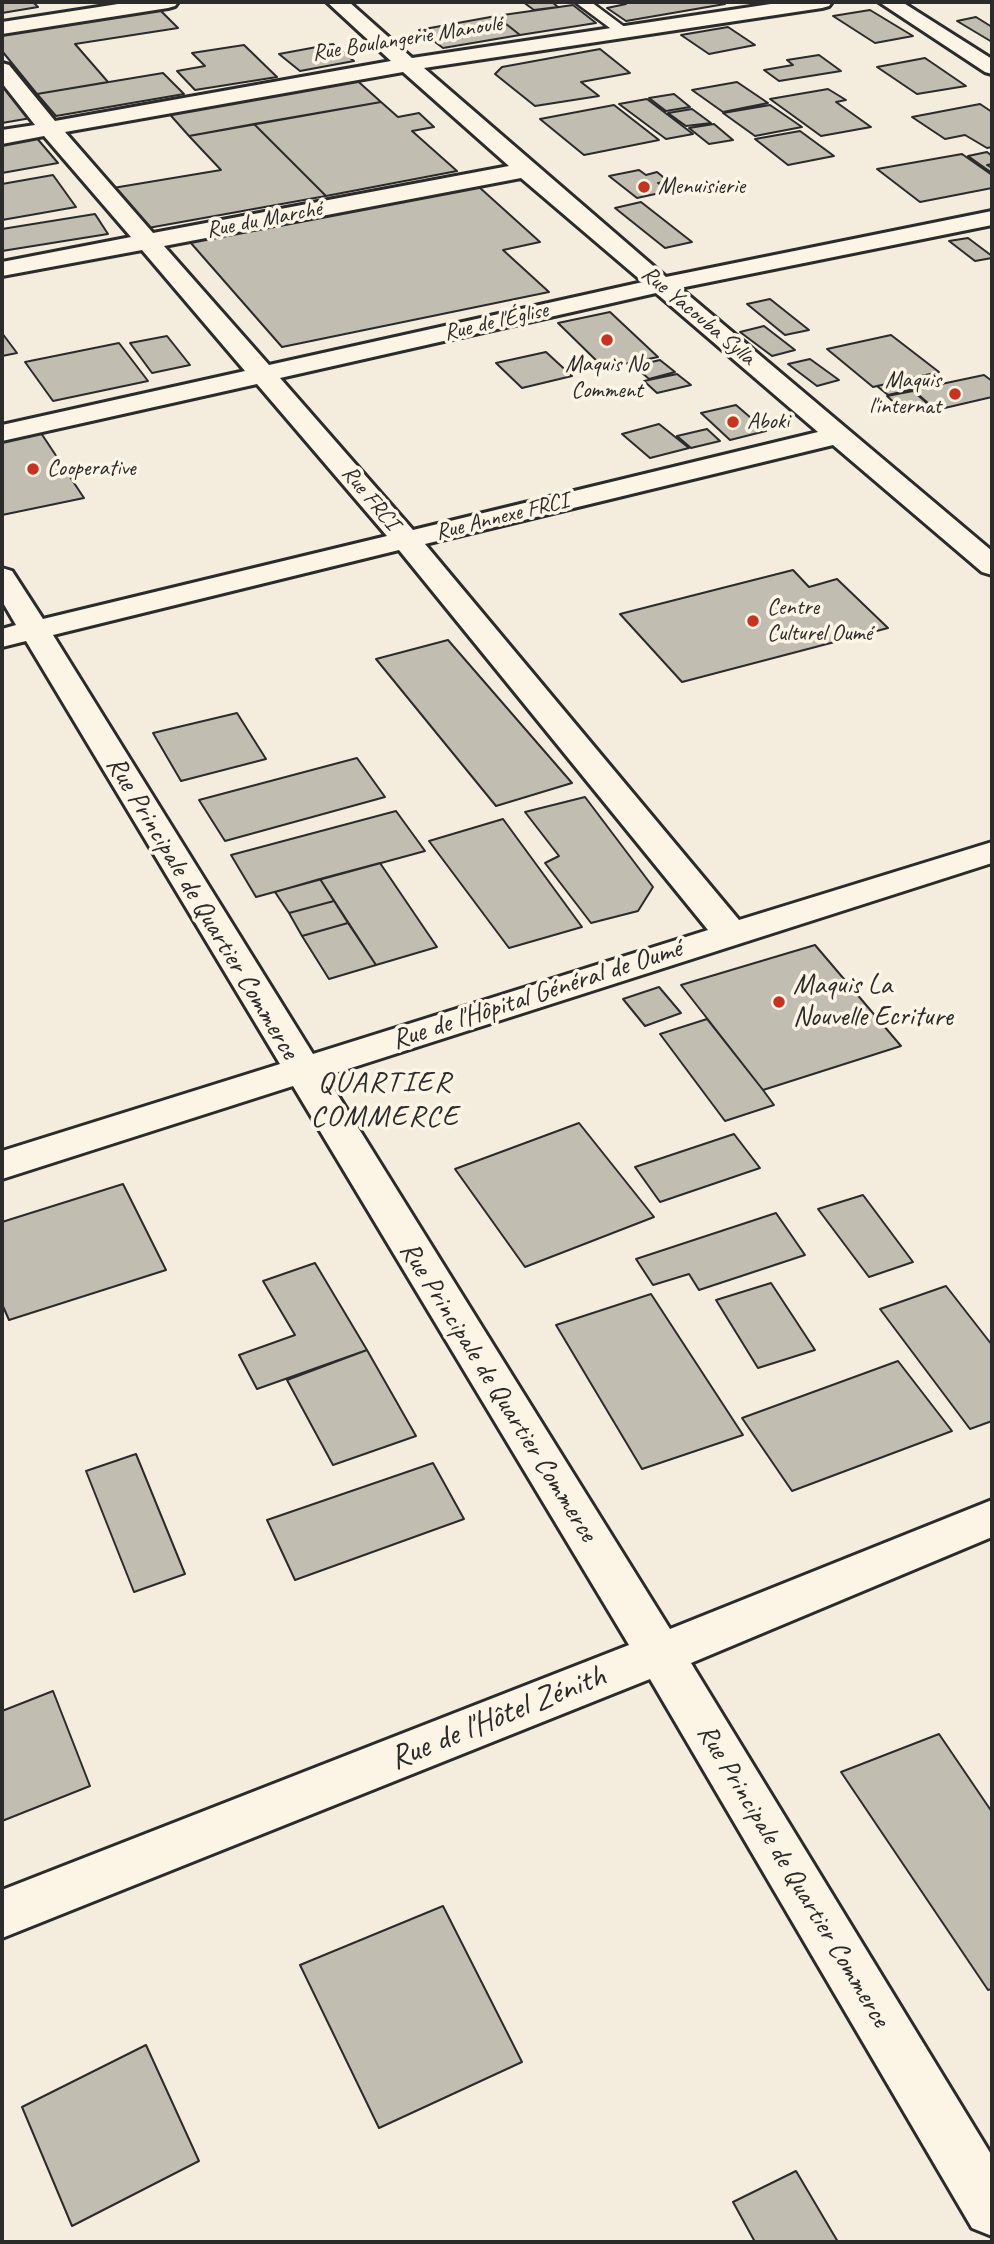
<!DOCTYPE html>
<html>
<head>
<meta charset="utf-8">
<style>
  body { margin:0 }
  #map { position:relative; width:994px; height:2244px; overflow:hidden; background:#f4edde; font-family:Caveat,sans-serif }
  canvas { display:block }
  .frame { position:absolute; inset:0; border:4px solid #2b2b2b; pointer-events:none }
</style>
</head>
<body>
<div id="map">
<canvas width="994" height="2244"></canvas>
<div class="frame"></div>
</div>
<script>
const ctx = document.querySelector('canvas').getContext('2d');
ctx.lineJoin = 'round';
function paint(path, color) {
  ctx.fillStyle = color;
  ctx.fill(path, 'evenodd');
}
function stroke(path, color, width, dash) {
  ctx.strokeStyle = color;
  ctx.lineWidth = width;
  ctx.lineCap = dash ? 'butt' : 'round';
  ctx.setLineDash(dash || []);
  ctx.stroke(path);
}
function drawText(font, color, halo, rows, align = 'center') {
  ctx.font = font + ' Caveat,sans-serif';
  ctx.lineWidth = 7;
  ctx.setLineDash([]);
  ctx.textBaseline = 'middle';
  ctx.strokeStyle = halo;
  ctx.fillStyle = color;
  for (const [text, x, y, turn = 0] of rows) {
    ctx.save();
    ctx.translate(x, y);
    ctx.rotate((+turn || 0) * Math.PI / 180);
    ctx.textAlign = isNaN(turn) ? turn : align;
    if (halo) ctx.strokeText(text, 0, 0);
    ctx.fillText(text, 0, 0);
    ctx.restore();
  }
}
const building = new Path2D(`
  M 2,2 L 33,2 L 38,7 L 2,13 Z
  M 523,2 L 552,2 L 558,7 L 534,10 Z
  M 623,2 L 721,2 L 725,4 L 626,21 L 607,8 L 626,4 Z
  M 573,5 L 596,23 L 520,35 L 496,16 Z
  M 158,8 L 178,28 L 75,44 L 108,82 L 37,94 L 2,51 L 2,33 Z
  M 870,10 L 913,36 L 875,43 L 833,16 Z
  M 496,16 L 520,35 L 443,48 L 419,30 Z
  M 976,17 L 992,27 L 992,42 L 957,21 Z
  M 728,27 L 755,45 L 709,54 L 681,35 Z
  M 333,44 L 354,61 L 300,71 L 279,54 Z
  M 244,45 L 277,77 L 195,90 L 177,71 L 205,66 L 192,53 Z
  M 600,49 L 630,73 L 581,82 L 599,96 L 535,106 L 495,74 L 502,67 Z
  M 819,55 L 841,71 L 779,81 L 764,70 L 793,65 L 787,60 Z
  M 925,58 L 966,86 L 917,94 L 877,67 Z
  M 163,73 L 184,94 L 56,116 L 37,94 Z
  M 351,75 L 381,102 L 189,136 L 165,109 Z
  M 737,82 L 768,103 L 723,112 L 692,90 Z
  M 2,84 L 31,118 L 2,123 Z
  M 828,89 L 846,100 L 836,102 L 871,127 L 821,136 L 770,99 Z
  M 674,94 L 690,107 L 666,111 L 649,98 Z
  M 647,99 L 693,134 L 666,139 L 619,104 Z
  M 381,102 L 398,117 L 419,113 L 434,127 L 412,131 L 457,171 L 326,196 L 254,124 Z
  M 980,104 L 992,112 L 992,147 L 987,148 L 965,135 L 945,139 L 912,117 Z
  M 614,105 L 659,140 L 584,155 L 540,119 Z
  M 770,105 L 802,127 L 755,136 L 723,113 Z
  M 692,109 L 711,123 L 686,126 L 668,113 Z
  M 254,124 L 326,196 L 148,228 L 113,188 L 221,170 L 189,136 Z
  M 714,124 L 733,140 L 709,144 L 689,128 Z
  M 800,131 L 834,156 L 788,165 L 755,139 Z
  M 35,136 L 58,163 L 2,173 L 2,142 Z
  M 987,152 L 992,156 L 992,164 L 987,165 L 992,168 L 992,173 L 968,156 Z
  M 962,154 L 992,175 L 992,188 L 920,202 L 877,169 Z
  M 639,170 L 646,175 L 657,172 L 668,181 L 658,183 L 669,191 L 637,198 L 609,176 Z
  M 53,175 L 76,207 L 2,220 L 2,184 Z
  M 479,187 L 540,242 L 503,250 L 549,292 L 282,347 L 190,242 Z
  M 641,202 L 692,242 L 665,248 L 615,208 Z
  M 95,214 L 108,234 L 2,251 L 2,229 Z
  M 968,238 L 992,256 L 992,258 L 975,261 L 949,241 Z
  M 770,299 L 809,330 L 785,335 L 747,304 Z
  M 610,312 L 658,357 L 604,368 L 558,323 Z
  M 764,326 L 795,350 L 772,356 L 740,332 Z
  M 2,333 L 17,353 L 2,356 Z
  M 891,335 L 939,372 L 873,387 L 827,349 Z
  M 167,336 L 190,365 L 152,373 L 130,343 Z
  M 119,343 L 148,381 L 53,401 L 25,362 Z
  M 546,352 L 572,376 L 522,388 L 496,363 Z
  M 810,359 L 839,380 L 817,386 L 788,364 Z
  M 660,360 L 675,372 L 649,379 L 634,366 Z
  M 677,374 L 691,385 L 657,393 L 644,381 Z
  M 929,375 L 940,383 L 888,395 L 877,386 Z
  M 984,375 L 992,381 L 992,397 L 936,410 L 913,390 Z
  M 913,391 L 928,404 L 902,410 L 887,396 Z
  M 736,405 L 766,431 L 730,440 L 701,413 Z
  M 659,424 L 689,448 L 650,458 L 622,434 Z
  M 707,429 L 720,441 L 691,448 L 677,436 Z
  M 41,433 L 84,498 L 2,515 L 2,441 Z
  M 793,570 L 809,587 L 837,579 L 888,628 L 682,682 L 620,614 Z
  M 448,640 L 572,783 L 496,806 L 376,659 Z
  M 237,713 L 266,759 L 181,781 L 153,733 Z
  M 357,758 L 385,797 L 225,841 L 199,800 Z
  M 585,797 L 653,887 L 638,911 L 591,923 L 545,863 L 559,856 L 525,812 Z
  M 396,811 L 425,851 L 256,897 L 231,855 Z
  M 503,819 L 582,927 L 509,948 L 429,841 Z
  M 380,863 L 437,947 L 376,965 L 320,879 Z
  M 320,879 L 334,901 L 289,913 L 275,892 Z
  M 334,901 L 348,923 L 302,936 L 289,913 Z
  M 348,923 L 376,965 L 329,979 L 302,936 Z
  M 815,945 L 901,1046 L 763,1090 L 681,985 Z
  M 659,987 L 681,1013 L 645,1026 L 623,999 Z
  M 707,1019 L 763,1090 L 774,1105 L 725,1121 L 660,1034 Z
  M 579,1123 L 654,1217 L 525,1267 L 455,1169 Z
  M 734,1134 L 760,1168 L 660,1202 L 635,1167 Z
  M 123,1184 L 166,1270 L 9,1320 L 2,1304 L 2,1222 Z
  M 863,1195 L 913,1262 L 869,1277 L 818,1209 Z
  M 776,1213 L 805,1255 L 699,1290 L 689,1274 L 653,1285 L 636,1259 Z
  M 315,1263 L 367,1350 L 257,1389 L 239,1355 L 295,1335 L 263,1281 Z
  M 771,1283 L 815,1350 L 758,1368 L 716,1300 Z
  M 946,1286 L 992,1345 L 992,1421 L 970,1429 L 880,1309 Z
  M 651,1294 L 743,1435 L 642,1469 L 556,1325 Z
  M 367,1350 L 416,1436 L 333,1465 L 287,1380 Z
  M 898,1361 L 952,1431 L 792,1491 L 742,1418 Z
  M 136,1454 L 185,1574 L 134,1592 L 86,1471 Z
  M 433,1463 L 464,1519 L 295,1580 L 267,1520 Z
  M 53,1691 L 90,1786 L 2,1821 L 2,1711 Z
  M 939,1734 L 992,1812 L 992,1989 L 988,1990 L 841,1772 Z
  M 443,1906 L 522,2062 L 379,2128 L 300,1965 Z
  M 146,2045 L 199,2161 L 72,2226 L 22,2107 Z
  M 796,2171 L 838,2242 L 755,2242 L 733,2202 Z`);
paint(building, '#c2bdb1');
stroke(building, '#2b2b2b', 2);
const service = new Path2D(`
  M 575,2 L 591,2 L 630,31 L 628,34 L 618,34 Z`);
const minor = new Path2D(`
  M 131,2 L 178,2 L 175,6 L 168,8 L 2,34 L 2,22 Z
  M 327,2 L 349,2 L 412,58 L 784,2 L 832,2 L 829,6 L 822,8 L 424,68 L 666,277 L 992,211 L 992,225 L 680,288 L 992,551 L 992,575 L 982,572 L 833,445 L 425,544 L 739,920 L 992,842 L 992,863 L 326,1076 L 670,1629 L 992,1500 L 992,1537 L 691,1663 L 992,2156 L 992,2236 L 972,2228 L 650,1679 L 2,1938 L 2,1890 L 629,1645 L 293,1086 L 2,1179 L 2,1151 L 280,1064 L 26,641 L 2,647 L 2,629 L 16,625 L 2,601 L 2,568 L 12,571 L 43,619 L 387,536 L 257,384 L 2,441 L 2,425 L 245,371 L 142,250 L 2,276 L 2,262 L 131,237 L 44,136 L 2,144 L 2,130 L 35,125 L 2,83 L 2,63 L 9,65 L 55,121 L 391,61 ZM 403,72 L 509,166 L 153,233 L 65,132 ZM 521,178 L 643,282 L 269,365 L 164,246 ZM 656,293 L 818,432 L 413,530 L 280,378 ZM 399,550 L 708,930 L 313,1054 L 53,635 Z
  M 879,2 L 902,2 L 992,59 L 992,74 L 985,72 Z`);
stroke(service, '#2b2b2b', 5);
stroke(minor, '#2b2b2b', 6);
paint(service, '#fcf5e5');
paint(minor, '#fcf5e5');
for (const [x, y, r, color] of [
  [644,187,7,"#c8321e"],
  [607,340,7,"#c8321e"],
  [955,394,7,"#c8321e"],
  [733,422,7,"#c8321e"],
  [33,469,7,"#c8321e"],
  [753,621,7,"#c8321e"],
  [779,1002,7,"#c8321e"]
]) {
  const dot = new Path2D();
  dot.arc(x, y, r, 0, 2 * Math.PI);
  ctx.fillStyle = color;
  ctx.fill(dot);
  stroke(dot, '#fcf5e5', 2.5);
}
drawText('23px', '#2b2b2b', '#fcf5e5', [
  ["Rue Boulangerie Manoulé",407,39,-9],
  ["Rue du Marché",264,220,-11],
  ["Rue Yacouba Sylla",698,316,40],
  ["Rue de l'Église",496,322,-13],
  ["Rue FRCI",370,498,50],
  ["Rue Annexe FRCI",502,517,-14]
]);
drawText('23px', '#2b2b2b', '#fcf5e5', [
  ["Menuisierie",658,187],
  ["Maquis No",607,365,"center"],
  ["Comment",607,391,"center"],
  ["Maquis",941,381,"right"],
  ["l'internat",941,407,"right"],
  ["Aboki",747,422],
  ["Cooperative",47,469],
  ["Centre",767,608],
  ["Culturel Oumé",767,634]
], 'left');
drawText('28px', '#2b2b2b', '#fcf5e5', [
  ["Rue Principale de Quartier Commerce",202,908,59],
  ["Rue de l'Hôpital Général de Oumé",537,995,-18],
  ["Rue Principale de Quartier Commerce",498,1392,58],
  ["Rue Principale de Quartier Commerce",793,1876,59]
]);
drawText('28px', '#2b2b2b', '#fcf5e5', [
  ["Maquis La",793,986],
  ["Nouvelle Ecriture",793,1018]
], 'left');
ctx.letterSpacing = '2px';
drawText('30px', '#2b2b2b', '#fcf5e5', [
  ["QUARTIER",385,1083],
  ["COMMERCE",385,1117]
]);
ctx.letterSpacing = '0px';
drawText('33px', '#2b2b2b', '#fcf5e5', [
  ["Rue de l'Hôtel Zénith",498,1718,-22]
]);
</script>
</body>
</html>
